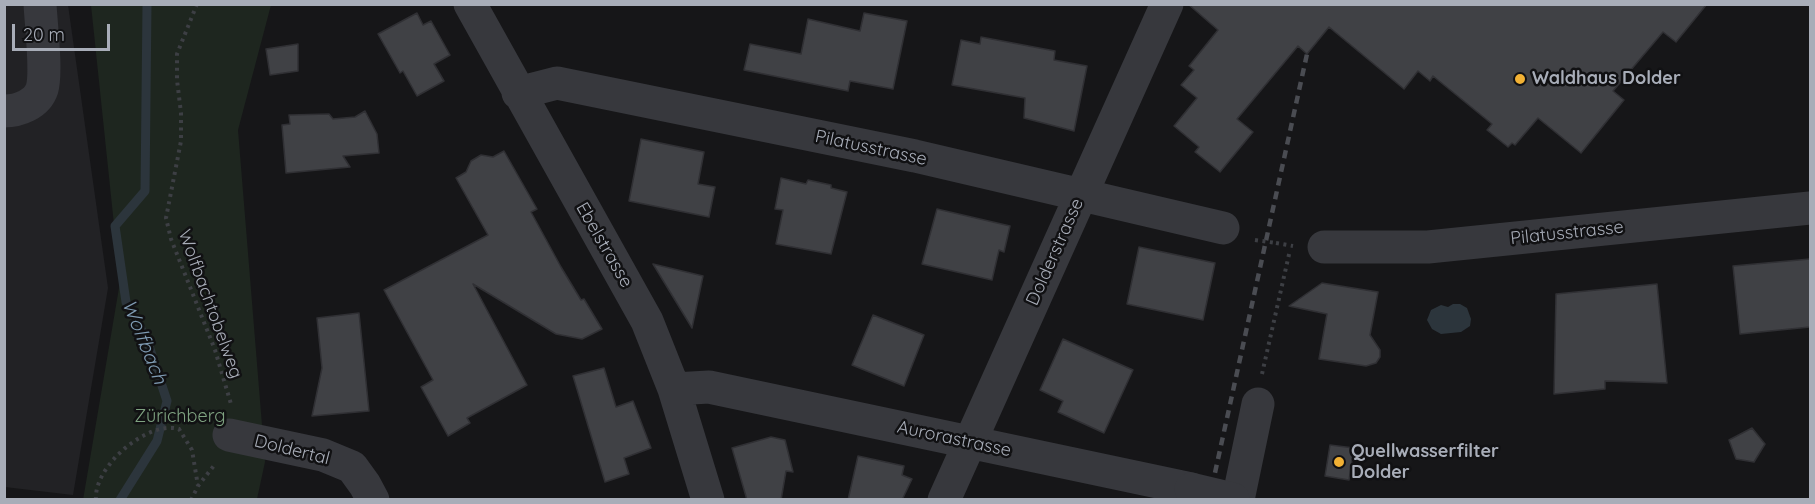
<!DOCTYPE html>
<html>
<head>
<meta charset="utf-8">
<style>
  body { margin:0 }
  #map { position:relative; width:1815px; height:504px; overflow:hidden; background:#161618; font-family:Quicksand,sans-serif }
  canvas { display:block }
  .frame { position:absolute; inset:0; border:6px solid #a8adb8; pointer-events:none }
  .scale { position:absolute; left:12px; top:24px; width:98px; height:27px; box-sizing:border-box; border:3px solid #a8adb8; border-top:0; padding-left:8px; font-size:18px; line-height:21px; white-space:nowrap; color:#a8adb8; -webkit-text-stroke:4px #111113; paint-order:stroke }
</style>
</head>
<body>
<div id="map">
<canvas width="1815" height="504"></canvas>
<div class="frame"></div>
<div class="scale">20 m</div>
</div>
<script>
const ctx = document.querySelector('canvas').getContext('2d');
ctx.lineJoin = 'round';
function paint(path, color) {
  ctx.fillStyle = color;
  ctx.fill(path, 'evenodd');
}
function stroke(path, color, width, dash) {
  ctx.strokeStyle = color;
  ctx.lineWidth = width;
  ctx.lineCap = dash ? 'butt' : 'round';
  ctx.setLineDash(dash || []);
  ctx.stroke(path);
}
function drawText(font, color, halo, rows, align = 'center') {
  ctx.font = font + ' Quicksand,sans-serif';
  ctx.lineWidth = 5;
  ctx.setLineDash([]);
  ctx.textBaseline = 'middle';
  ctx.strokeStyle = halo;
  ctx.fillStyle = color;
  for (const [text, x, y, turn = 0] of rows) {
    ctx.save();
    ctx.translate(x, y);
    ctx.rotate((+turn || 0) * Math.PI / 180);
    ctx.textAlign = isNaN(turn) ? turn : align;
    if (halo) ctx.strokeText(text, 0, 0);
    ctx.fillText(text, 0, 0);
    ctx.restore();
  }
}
paint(new Path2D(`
  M 5,5 L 68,5 L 108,288 L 73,495 L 5,487 Z`), '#222225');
paint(new Path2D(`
  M 91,5 L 271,5 L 238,130 L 265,462 L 257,499 L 83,500 L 120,282 Z`), '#1e261f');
paint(new Path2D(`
  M 1453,304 L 1460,304 L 1467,308 L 1471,319 L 1470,326 L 1461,332 L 1441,334 L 1432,329 L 1427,320 L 1431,310 L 1441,305 L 1448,307 Z`), '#2c353c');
stroke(new Path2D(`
  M 120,500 L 157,441 L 167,401 L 147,340 L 126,302 L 115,226 L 145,191 L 147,4`), '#2c353c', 9);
const building = new Path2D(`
  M 1188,4 L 1707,4 L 1676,42 L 1663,32 L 1613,91 L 1624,100 L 1581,153 L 1538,118 L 1515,145 L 1512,143 L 1508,147 L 1487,130 L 1492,124 L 1433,76 L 1430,81 L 1418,71 L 1404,89 L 1329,27 L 1307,54 L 1298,46 L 1237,119 L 1253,132 L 1220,172 L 1195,152 L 1199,147 L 1174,126 L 1197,98 L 1181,85 L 1194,70 L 1189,66 L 1218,30 Z
  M 417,13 L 423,25 L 431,21 L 450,55 L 434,64 L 444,81 L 417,96 L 403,71 L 400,73 L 378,34 Z
  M 864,13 L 907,21 L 893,89 L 850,81 L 848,91 L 744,70 L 750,44 L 801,54 L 808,19 L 860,31 Z
  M 981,37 L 1055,51 L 1054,60 L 1087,66 L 1074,131 L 1024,118 L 1025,98 L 952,85 L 961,40 L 980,44 Z
  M 298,44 L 298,71 L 270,75 L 266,49 Z
  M 365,111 L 377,134 L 379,153 L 343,156 L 350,167 L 286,173 L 282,125 L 290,124 L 289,115 L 329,114 L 333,119 L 355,117 Z
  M 641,139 L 704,152 L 698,184 L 715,187 L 709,217 L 629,201 Z
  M 504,151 L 537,209 L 531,212 L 561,267 L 581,300 L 584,299 L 602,329 L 582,339 L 556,334 L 473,284 L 527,385 L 467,418 L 470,423 L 448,436 L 421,387 L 433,380 L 384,290 L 488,235 L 456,178 L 466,172 L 471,161 L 481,155 L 493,157 Z
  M 781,178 L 806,184 L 808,180 L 831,185 L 831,188 L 847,192 L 831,254 L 776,244 L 783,210 L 775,209 Z
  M 937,209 L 1010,226 L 1004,252 L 999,250 L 992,280 L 922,264 Z
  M 1139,247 L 1215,263 L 1203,320 L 1127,304 Z
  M 1810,259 L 1810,327 L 1740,334 L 1733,266 Z
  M 653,264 L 703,276 L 692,328 Z
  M 1322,283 L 1378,292 L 1370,335 L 1380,350 L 1380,357 L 1376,363 L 1366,366 L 1319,359 L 1327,314 L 1289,306 Z
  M 1657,284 L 1667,383 L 1605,381 L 1605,389 L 1554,394 L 1556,294 Z
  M 359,313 L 369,411 L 312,416 L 322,368 L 317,318 Z
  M 873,315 L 924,335 L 904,386 L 852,365 Z
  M 1063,339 L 1133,370 L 1104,433 L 1058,412 L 1063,401 L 1040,390 Z
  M 604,368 L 616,407 L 633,401 L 651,448 L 624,458 L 629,474 L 605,482 L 573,376 Z
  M 1752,428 L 1765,444 L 1754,462 L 1736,459 L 1729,440 Z
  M 771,437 L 785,440 L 793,472 L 786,471 L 781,500 L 747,500 L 732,448 Z
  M 1330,445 L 1354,448 L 1349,480 L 1325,476 Z
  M 858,456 L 904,466 L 902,475 L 912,479 L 902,500 L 848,500 Z`);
paint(building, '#404145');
stroke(building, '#303034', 1.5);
stroke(new Path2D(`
  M 197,4 L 177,54 L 177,80 L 181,113 L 181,141 L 166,218 L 171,239 L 215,350 L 231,404
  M 1276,243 L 1293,246
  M 1262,374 L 1290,250
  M 96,500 C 93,467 147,420 179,429 L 192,450 L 198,486
  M 191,500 L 198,486 L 216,463`), '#3d3f44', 4, [3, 4.5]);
stroke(new Path2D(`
  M 470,4 L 647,321 L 674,389 L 708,500
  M 518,93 L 557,83 L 915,156 L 1223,228
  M 4,111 C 19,111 37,104 42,89 C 47,72 41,24 40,4
  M 1324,247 L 1428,247 L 1810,208
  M 674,389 L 709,387 L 1191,489
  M 229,435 L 323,455 L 352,467 L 365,485 L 373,500
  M 944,500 L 1167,4
  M 1238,500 L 1258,404`), '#37383d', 33);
stroke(new Path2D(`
  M 1209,500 L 1307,54`), '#4a4c52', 4.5, [8, 6]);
stroke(new Path2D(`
  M 1255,240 L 1276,243`), '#3d3f44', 4, [3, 4.5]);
stroke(new Path2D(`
  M 1191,489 L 1233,499`), '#37383d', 33);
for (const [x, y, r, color] of [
  [1520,79,6,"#f2b134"],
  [1339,462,6,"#f2b134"]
]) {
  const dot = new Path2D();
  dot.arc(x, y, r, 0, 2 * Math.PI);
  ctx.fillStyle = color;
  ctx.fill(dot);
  stroke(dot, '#111113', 2);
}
drawText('bold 18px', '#a8adb8', '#111113', [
  ["Waldhaus Dolder",1532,79],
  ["Quellwasserfilter",1351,452],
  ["Dolder",1351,473]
], 'left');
drawText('18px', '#a8adb8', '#111113', [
  ["Pilatusstrasse",871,148,12],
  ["Pilatusstrasse",1567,233,-6],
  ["Ebelstrasse",604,245,60],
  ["Dolderstrasse",1055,252,-66],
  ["Wolfbachtobelweg",210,304,70],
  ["Aurorastrasse",954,439,12],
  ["Doldertal",292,450,14]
]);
drawText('18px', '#7fa381', '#111113', [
  ["Zürichberg",180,417]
]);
drawText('italic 20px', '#7f9bb3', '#111113', [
  ["Wolfbach",144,342,68]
]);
</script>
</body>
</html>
